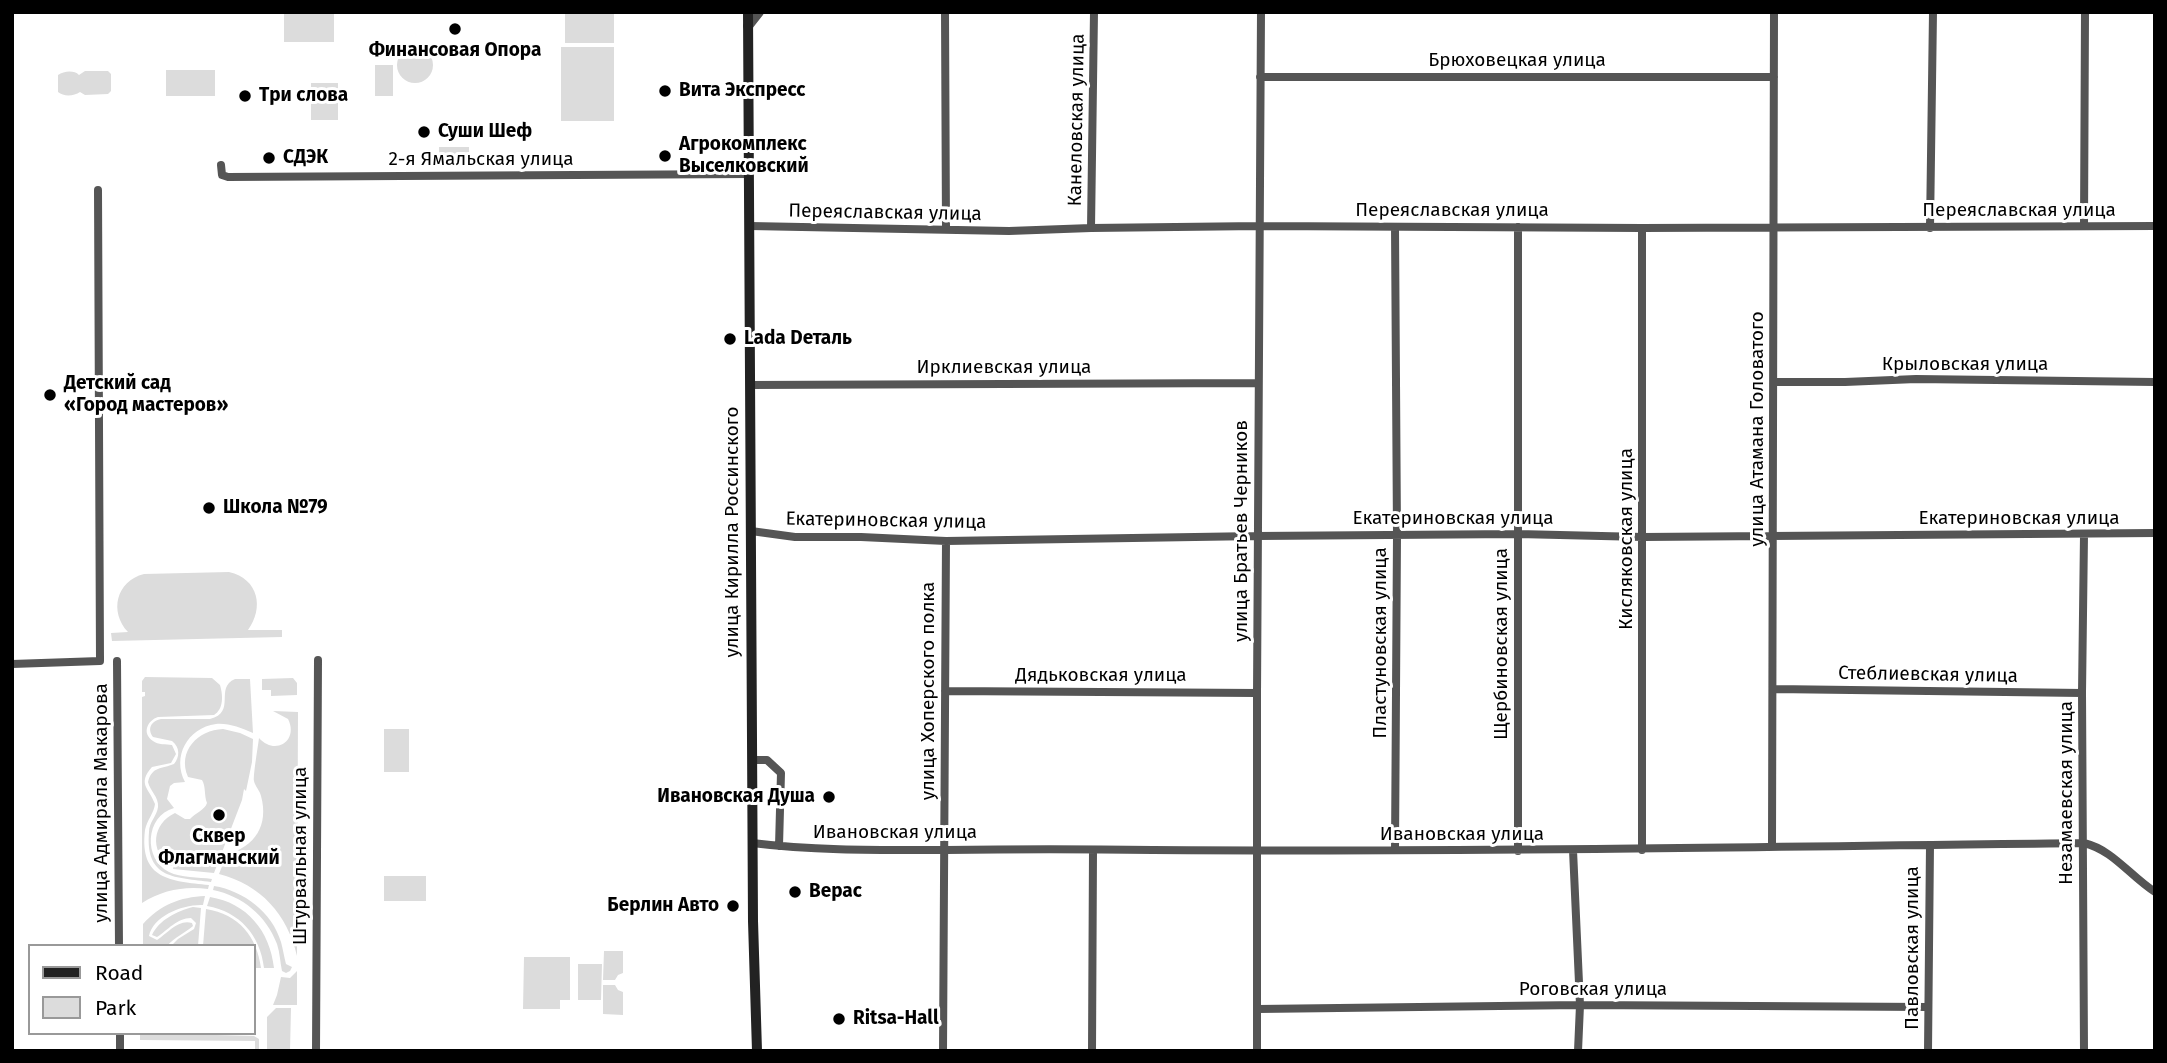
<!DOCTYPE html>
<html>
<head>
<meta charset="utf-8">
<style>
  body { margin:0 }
  #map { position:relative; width:2167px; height:1063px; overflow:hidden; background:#fff; font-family:"Fira Sans",sans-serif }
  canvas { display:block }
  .frame { position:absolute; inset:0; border:14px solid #000; pointer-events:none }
  .legend { position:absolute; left:28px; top:944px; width:228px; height:91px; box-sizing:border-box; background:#fff; border:2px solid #999; margin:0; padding:9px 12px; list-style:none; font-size:21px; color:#000 }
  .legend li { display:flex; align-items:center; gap:14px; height:35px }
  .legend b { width:35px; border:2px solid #999 }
</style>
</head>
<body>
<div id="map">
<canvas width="2167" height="1063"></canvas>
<div class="frame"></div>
<ul class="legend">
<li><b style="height:9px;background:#222"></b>Road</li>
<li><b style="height:19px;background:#dcdcdc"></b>Park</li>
</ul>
</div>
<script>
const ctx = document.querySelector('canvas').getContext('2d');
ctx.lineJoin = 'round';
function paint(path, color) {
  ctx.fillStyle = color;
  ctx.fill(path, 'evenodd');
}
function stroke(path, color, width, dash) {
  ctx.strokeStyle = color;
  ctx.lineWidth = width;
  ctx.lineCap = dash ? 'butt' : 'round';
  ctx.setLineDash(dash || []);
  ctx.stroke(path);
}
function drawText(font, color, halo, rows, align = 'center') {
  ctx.font = font + ' "Fira Sans",sans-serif';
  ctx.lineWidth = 6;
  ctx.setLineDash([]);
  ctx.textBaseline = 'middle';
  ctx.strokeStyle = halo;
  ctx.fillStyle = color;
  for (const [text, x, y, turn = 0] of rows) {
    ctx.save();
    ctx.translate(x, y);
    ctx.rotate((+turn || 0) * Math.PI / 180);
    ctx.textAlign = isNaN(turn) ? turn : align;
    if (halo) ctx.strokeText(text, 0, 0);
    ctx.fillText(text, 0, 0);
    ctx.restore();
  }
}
paint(new Path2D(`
  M 284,12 L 334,12 L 334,42 L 284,42 Z
  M 565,12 L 614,12 L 614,43 L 565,43 Z
  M 561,47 L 614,47 L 614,121 L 561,121 Z
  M397 65a18 18 0 1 1 36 0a18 18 0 1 1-36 0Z
  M 375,65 L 393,65 L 393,96 L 375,96 Z
  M 166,70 L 215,70 L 215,96 L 166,96 Z
  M 85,71 L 108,71 L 111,74 L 111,91 L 108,94 L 85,95 L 80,92 C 74,96 64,97 58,92 L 58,75 C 64,71 74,70 79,75 Z
  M 311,83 L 338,83 L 338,120 L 311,120 Z
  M 439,147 L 469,147 L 469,164 L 439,165 Z
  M 229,572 C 259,579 264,608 248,630 L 282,630 L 282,637 L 112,641 L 111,633 L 128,632 C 109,612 116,581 144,574 Z
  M 145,677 L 212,678 L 220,685 C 223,695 224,709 214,715 L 158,717 C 148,720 141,733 153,741 C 158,745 166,744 172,745 L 176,754 L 171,763 L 152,767 C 137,784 149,788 155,804 C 154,813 147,820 145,830 C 139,880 171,881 209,885 L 208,889 C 184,886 163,890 142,903 L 142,697 L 145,696 L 145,692 L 142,692 L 142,681 Z
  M 293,678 L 297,683 L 297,695 L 271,696 L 271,690 L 262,690 L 262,679 Z
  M 235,679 L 250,679 L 253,733 C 241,728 229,723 216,724 C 187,728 172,757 185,782 L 174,783 L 170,786 L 167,799 L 174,808 C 145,816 143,859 169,872 C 181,878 198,877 212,879 L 211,882 C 176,877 145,880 149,832 C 149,822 157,816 158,807 C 159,797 150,791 148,782 C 152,766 162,769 174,764 C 180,757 180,747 172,741 L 153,737 C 147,729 151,721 161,719 L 210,719 C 237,712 214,688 235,679 Z
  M 273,711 L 298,712 L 297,956 C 287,914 261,885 219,874 L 227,854 C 255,847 269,825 261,796 C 260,791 255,786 254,781 C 253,776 258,746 259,738 C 275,756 299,741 288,719 Z
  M 223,729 L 240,733 L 253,739 L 252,762 L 246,791 L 244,789 L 242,800 L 214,873 L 173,869 L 174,865 L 169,866 C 150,850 152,824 175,813 L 185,819 L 190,819 C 195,813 205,810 207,803 C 204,796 206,786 202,780 L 188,777 C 177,751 198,730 223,729 Z
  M 384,729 L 409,729 L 409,772 L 384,772 Z
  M 384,876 L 426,876 L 426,901 L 384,901 Z
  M 214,886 C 244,891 272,912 281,942 C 283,949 284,957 286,964 L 292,967 L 290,971 L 286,973 L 282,971 C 280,962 280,953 277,944 C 266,915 242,896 213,890 Z
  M 205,896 L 203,905 C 183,904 153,916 149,936 L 157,940 C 168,933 178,919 192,923 L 193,926 C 185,933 175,937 167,946 L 143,946 L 143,924 C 160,905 180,897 205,896 Z
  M 210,897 C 247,903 270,931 274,968 L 264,968 C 260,935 240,912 207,906 Z
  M 193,907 L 201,908 L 198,946 L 171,946 L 178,939 L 194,929 L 196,923 L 191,918 C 177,918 168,930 157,937 L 152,935 C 159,920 177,911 193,907 Z
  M 206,909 C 239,914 257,937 261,968 L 254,968 L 254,946 L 203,946 Z
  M 604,951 L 623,951 L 623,973 L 618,975 L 615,980 L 603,980 Z
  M 524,957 L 570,957 L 570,1000 L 560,1000 L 560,1009 L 523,1009 Z
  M 578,964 L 602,964 L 601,1000 L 578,1000 Z
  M 297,971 L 297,1005 L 273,1005 L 277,995 L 281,977 L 290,978 Z
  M 603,985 L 615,985 L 618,990 L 623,992 L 623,1015 L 603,1014 Z
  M 276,1008 L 291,1008 L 290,1051 L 267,1051 L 267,1017 Z
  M 140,1033 L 254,1036 L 259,1039 L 259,1051 L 255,1051 L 255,1041 L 140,1040 Z`), '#dcdcdc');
stroke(new Path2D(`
  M 945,12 L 946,230
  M 1260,77 L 1774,77
  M 221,165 L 222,175 L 228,177 L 749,174
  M 750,226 L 1009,231 L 1091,228 L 1260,226 L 1642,228 L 2155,226
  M 2084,226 L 2085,12
  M 1395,227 L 1397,535 L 1395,850
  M 1518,227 L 1518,851
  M 1091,228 L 1094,12
  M 1930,228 L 1933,12
  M 1775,382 L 1845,382 L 1916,379 L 2155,382
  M 750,385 L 1258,383
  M 751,531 L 795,537 L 861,537 L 946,541 L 1257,536 L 1518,534 L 1643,537 L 2155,533
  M 117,661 L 119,946
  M 12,664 L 100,661 L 98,190
  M 1774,689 L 2082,693
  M 945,691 L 1257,693
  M 752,760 L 767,760 L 781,773 L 779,846
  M 752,843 C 817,851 881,850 946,850 C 1015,849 1084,849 1153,850 C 1464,852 1773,847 2084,843 C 2113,850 2130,876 2155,892
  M 1772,846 L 1774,12
  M 1573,850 L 1580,1005 L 1578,1051
  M 1642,850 L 1642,228
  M 1258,1009 L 1580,1005 L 1928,1007
  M 120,1033 L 120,1051
  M 316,1051 L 318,660
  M 943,1051 L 946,541
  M 1092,1051 L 1093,850
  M 1257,1051 L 1257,693 L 1261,12
  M 1928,1051 L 1930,845
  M 2084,1051 L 2082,693 L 2084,535`), '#555', 8);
stroke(new Path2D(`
  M 748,26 L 759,12`), '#555', 10);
stroke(new Path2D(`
  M 748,12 L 753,921 L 757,1051`), '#222', 10);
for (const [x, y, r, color] of [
  [455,29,7,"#000"],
  [665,91,7,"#000"],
  [245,96,7,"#000"],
  [424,132,7,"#000"],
  [665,156,7,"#000"],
  [269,158,7,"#000"],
  [730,339,7,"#000"],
  [50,395,7,"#000"],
  [209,508,7,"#000"],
  [829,797,7,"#000"],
  [219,815,7,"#000"],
  [795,892,7,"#000"],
  [733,906,7,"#000"],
  [839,1019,7,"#000"]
]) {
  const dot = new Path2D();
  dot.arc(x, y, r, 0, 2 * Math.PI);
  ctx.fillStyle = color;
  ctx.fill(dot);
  stroke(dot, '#fff', 2.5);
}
drawText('bold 19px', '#000', '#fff', [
  ["Финансовая Опора",455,51,"center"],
  ["Вита Экспресс",679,91],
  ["Три слова",259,96],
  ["Суши Шеф",438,132],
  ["Агрокомплекс",679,145],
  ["Выселковский",679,167],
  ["СДЭК",283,158],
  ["Lada Dеталь",744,339],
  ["Детский сад",64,384],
  ["«Город мастеров»",64,406],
  ["Школа №79",223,508],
  ["Ивановская Душа",815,797,"right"],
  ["Сквер",219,837,"center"],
  ["Флагманский",219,859,"center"],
  ["Верас",809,892],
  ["Берлин Авто",719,906,"right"],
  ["Ritsa-Hall",853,1019]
], 'left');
drawText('19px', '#000', '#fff', [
  ["Брюховецкая улица",1517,61],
  ["Канеловская улица",1077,120,-89],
  ["2-я Ямальская улица",481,160],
  ["Переяславская улица",1452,211],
  ["Переяславская улица",2019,211],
  ["Переяславская улица",885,213,1],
  ["Крыловская улица",1965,365],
  ["Ирклиевская улица",1004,368],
  ["улица Атамана Головатого",1758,429,-90],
  ["Екатериновская улица",1453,519],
  ["Екатериновская улица",2019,519],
  ["Екатериновская улица",886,521,1],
  ["улица Братьев Черников",1242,531,-90],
  ["улица Кирилла Россинского",733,532,-90],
  ["Кисляковская улица",1627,539,-90],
  ["Пластуновская улица",1381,643,-90],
  ["Щербиновская улица",1502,644,-90],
  ["Стеблиевская улица",1928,675,1],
  ["Дядьковская улица",1101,676],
  ["улица Хоперского полка",929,691,-90],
  ["Незамаевская улица",2067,793,-90],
  ["улица Адмирала Макарова",102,803,-90],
  ["Ивановская улица",895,833],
  ["Ивановская улица",1462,835],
  ["Штурвальная улица",301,856,-90],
  ["Павловская улица",1913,948,-90],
  ["Роговская улица",1593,990]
]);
</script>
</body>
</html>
